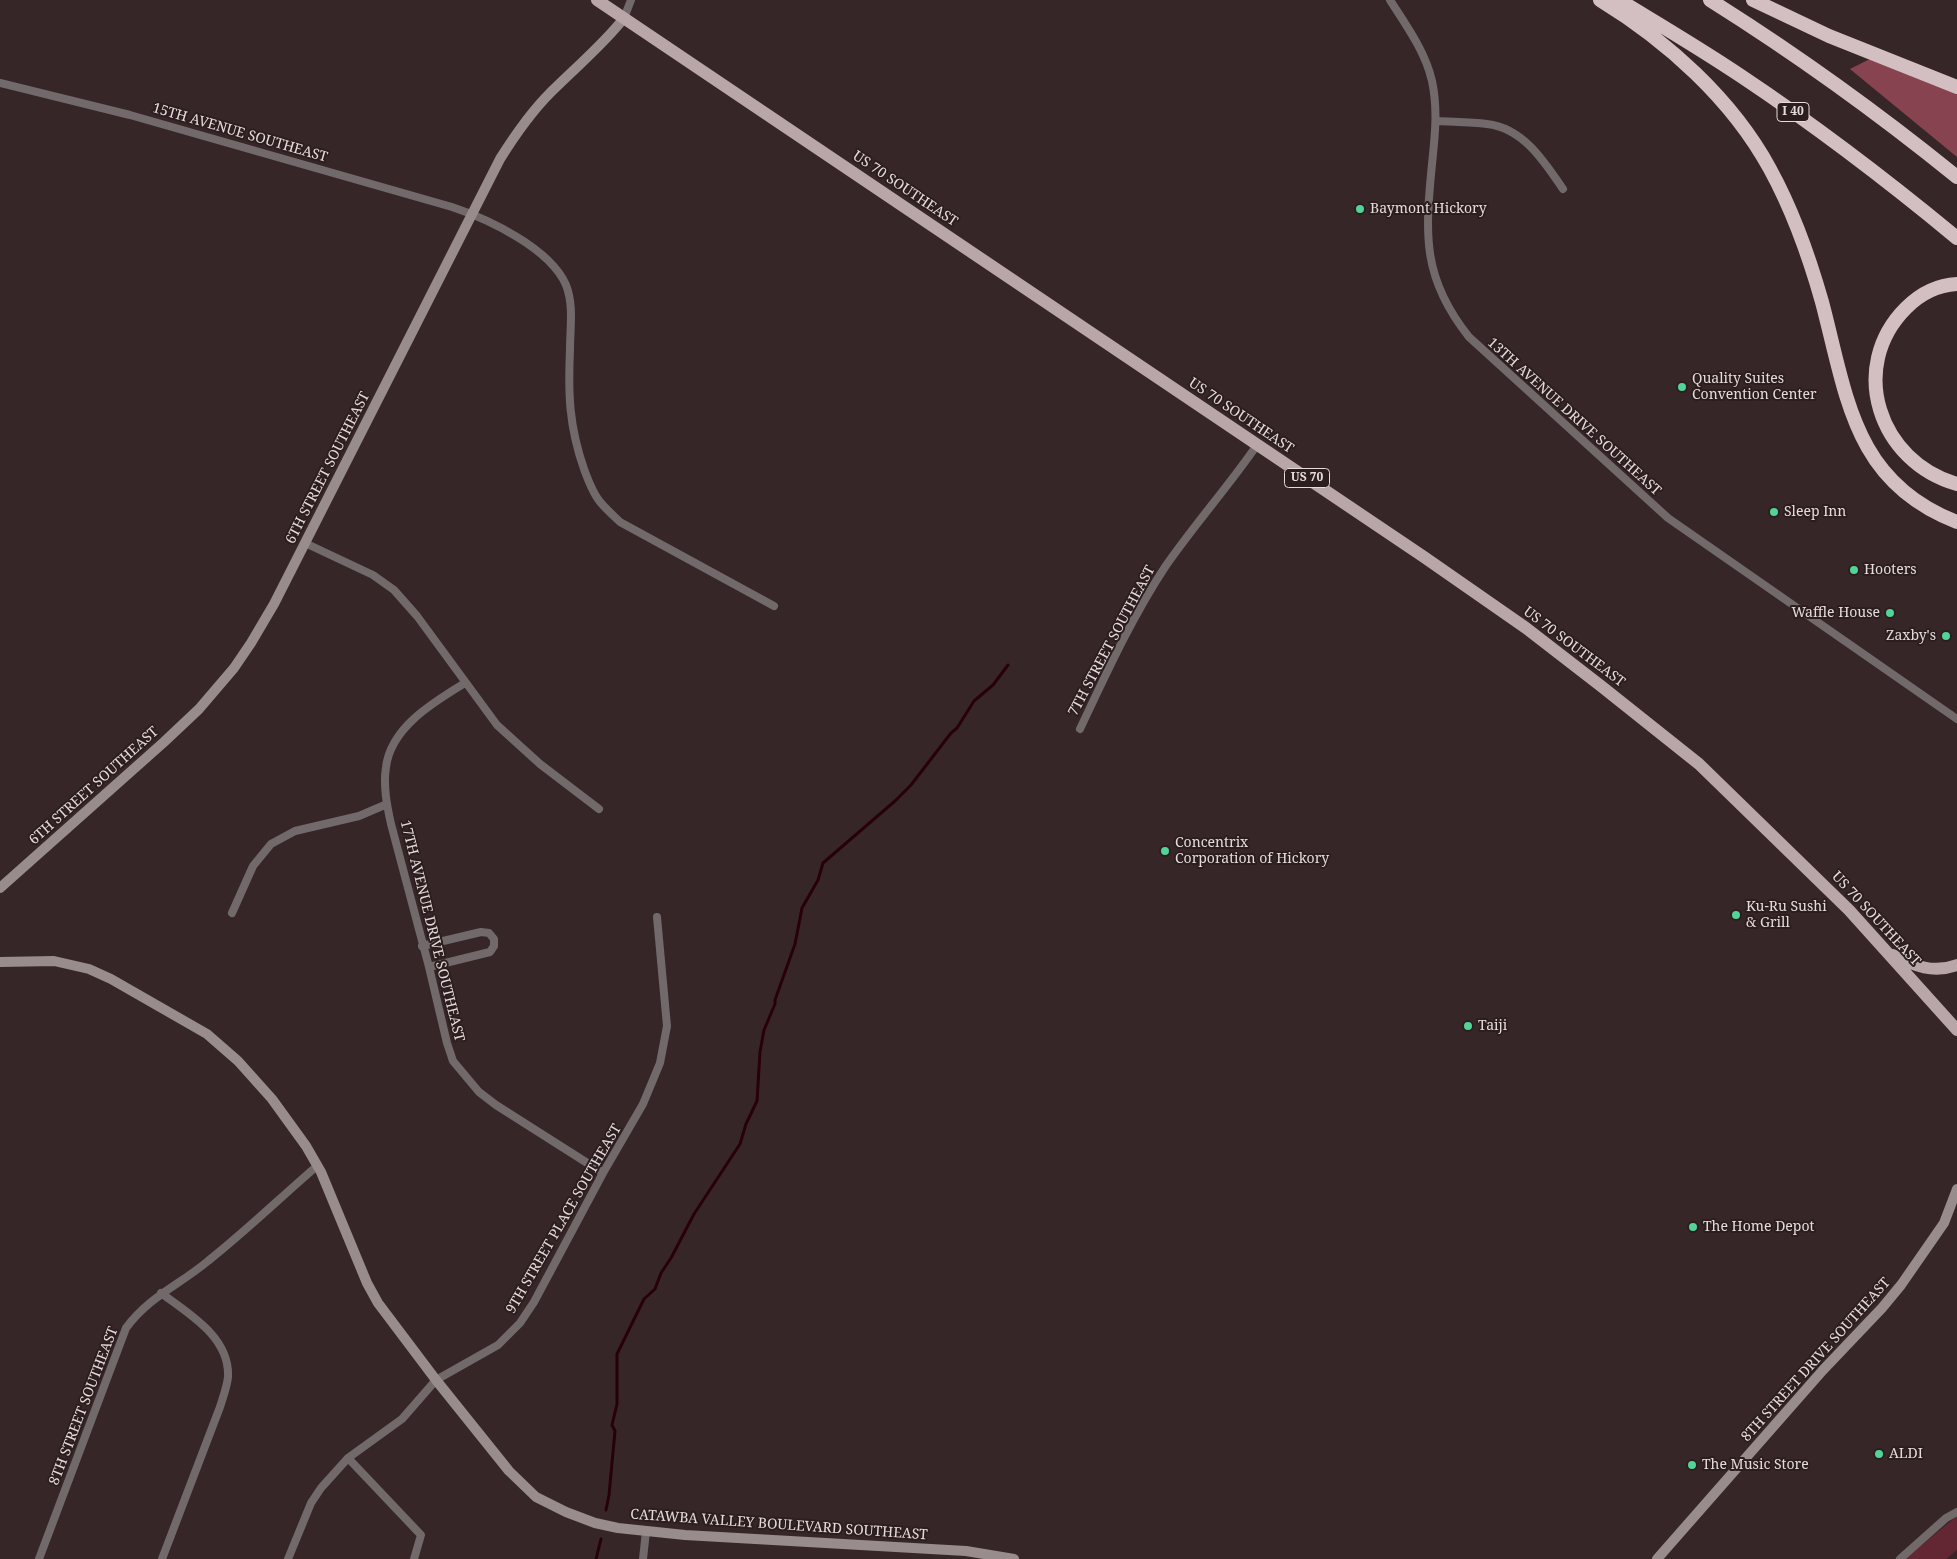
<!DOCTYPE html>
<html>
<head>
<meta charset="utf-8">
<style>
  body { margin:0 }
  canvas { display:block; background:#362628 }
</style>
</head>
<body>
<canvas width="1957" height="1559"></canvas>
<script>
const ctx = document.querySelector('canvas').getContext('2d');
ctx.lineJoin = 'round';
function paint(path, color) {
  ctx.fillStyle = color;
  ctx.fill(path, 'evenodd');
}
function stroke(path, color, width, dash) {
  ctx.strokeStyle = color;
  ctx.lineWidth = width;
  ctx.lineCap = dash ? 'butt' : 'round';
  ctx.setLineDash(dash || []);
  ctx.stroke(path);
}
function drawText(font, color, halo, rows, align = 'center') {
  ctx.font = font + ' "Noto Serif",serif';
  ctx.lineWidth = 4;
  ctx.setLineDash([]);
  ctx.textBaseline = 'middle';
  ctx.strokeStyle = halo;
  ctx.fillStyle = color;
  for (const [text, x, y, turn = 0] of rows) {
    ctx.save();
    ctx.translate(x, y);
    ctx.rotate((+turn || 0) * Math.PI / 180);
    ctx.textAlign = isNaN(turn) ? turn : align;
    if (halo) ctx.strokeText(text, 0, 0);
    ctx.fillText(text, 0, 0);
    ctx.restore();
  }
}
paint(new Path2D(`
  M 1957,1516 L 1957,1550 L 1946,1559 L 1905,1559 Z`), '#632734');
paint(new Path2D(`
  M 1876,56 L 1957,87 L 1957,157 L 1850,69 Z`), '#874450');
stroke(new Path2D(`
  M 606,1510 L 609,1495 L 615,1431 L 612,1425 L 617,1404 L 617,1354 L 644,1299 L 655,1289 L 661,1273 L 671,1258 L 694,1214 L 740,1144 L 746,1124 L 757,1101 L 760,1052 L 764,1030 L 775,1004 L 775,1000 L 795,944 L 802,908 L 818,880 L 823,863 L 895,801 L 911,785 L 951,733 L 957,728 L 974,701 L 993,685 L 1008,665
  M 596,1559 L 601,1539`), '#280009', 3);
stroke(new Path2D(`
  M 1390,0 C 1406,25 1425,51 1432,81 C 1438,109 1435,136 1432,164 C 1425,235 1422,278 1469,337 L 1668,518 L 1957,719
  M 624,18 L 631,0
  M 0,83 L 130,115 L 452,207 C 488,219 550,248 566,285 C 574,305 570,328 570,349 C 568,394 569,426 584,469 C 588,480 593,494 601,503 C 607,510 614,516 620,522 L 774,606
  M 1437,121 C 1453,122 1470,122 1487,124 C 1523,128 1544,161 1563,189
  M 305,543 L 373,575 L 394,590 L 417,616 L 497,725 L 540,764 L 599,809
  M 465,683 C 434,702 391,727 386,767 C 383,786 387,806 391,824 L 429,967 L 447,1043 L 453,1061 L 479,1092 L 496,1105 L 603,1173
  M 1080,729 C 1106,674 1132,617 1165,567 C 1194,525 1228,487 1257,445
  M 232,913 L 253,866 L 271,844 L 295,831 L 359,816 L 387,804
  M 422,946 L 481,932 L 489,933 L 494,939 L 494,946 L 490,952 L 429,967
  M 161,1293 C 189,1314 230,1337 228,1377 C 227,1387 223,1397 220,1407 L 162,1559
  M 348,1458 L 421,1535 L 414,1559
  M 39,1559 L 126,1328 C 150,1296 178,1286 208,1261 C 246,1231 281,1197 317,1166
  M 288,1559 L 311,1503 L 321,1488 L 348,1458 L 402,1419 L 436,1380 L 498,1345 L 520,1323 L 534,1302 L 603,1173 L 643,1104 L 660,1063 L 667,1026 L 657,917
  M 643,1559 L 646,1531
  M 1900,1559 L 1946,1518 L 1957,1512`), '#71696a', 8);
stroke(new Path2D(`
  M 0,888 L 164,742 L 199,709 L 234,668 L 251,643 L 274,604 L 500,159 C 515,135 531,112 551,92 C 576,67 603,45 624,18
  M 0,962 L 54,961 L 89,969 L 111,979 L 207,1034 L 238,1061 L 272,1099 L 306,1146 L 321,1172 L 367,1283 L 378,1303 L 436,1380 L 509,1471 L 536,1497 L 566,1512 L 595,1523 L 618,1528 L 685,1535 L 966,1551 L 1014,1559
  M 1657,1559 L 1823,1370 L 1882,1308 L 1901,1285 L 1944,1223 L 1957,1189`), '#998c8d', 10);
stroke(new Path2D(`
  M 597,0 L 1424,557 L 1526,628 L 1601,686 L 1699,764 L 1849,910 L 1957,1030
  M 1893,955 C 1915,966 1933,974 1957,965`), '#b8a6a8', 12);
stroke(new Path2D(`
  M 1600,0 C 1667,41 1732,99 1770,169 C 1793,211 1809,256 1822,302 C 1847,396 1853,482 1957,522
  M 1619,0 C 1660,25 1701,49 1741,76 C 1816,126 1888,181 1957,238
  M 1710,0 C 1796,54 1878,113 1957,177
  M 1753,0 L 1829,36 L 1957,87
  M 1957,284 C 1937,285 1921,293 1906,308 C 1847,367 1879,462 1957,484`), '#d3bfc1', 14);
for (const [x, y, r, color] of [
  [1360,209,5,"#52d397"],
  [1682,387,5,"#52d397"],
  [1774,512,5,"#52d397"],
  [1854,570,5,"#52d397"],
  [1890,613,5,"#52d397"],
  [1946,636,5,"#52d397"],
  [1165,851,5,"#52d397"],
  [1736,915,5,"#52d397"],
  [1468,1026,5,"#52d397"],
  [1693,1227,5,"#52d397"],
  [1879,1454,5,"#52d397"],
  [1692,1465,5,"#52d397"]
]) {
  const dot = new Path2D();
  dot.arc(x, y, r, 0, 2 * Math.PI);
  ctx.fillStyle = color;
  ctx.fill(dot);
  stroke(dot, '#2c1d1f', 2);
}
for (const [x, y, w] of [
  [1793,112,32],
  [1307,478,45]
]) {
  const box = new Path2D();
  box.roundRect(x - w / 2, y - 9.5, w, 19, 4);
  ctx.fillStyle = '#2c1d1f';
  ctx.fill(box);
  stroke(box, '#e6dbdc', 1);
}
drawText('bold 12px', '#e6dbdc', null, [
  ["I 40",1793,112],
  ["US 70",1307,478]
]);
drawText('14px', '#e6dbdc', '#2c1d1f', [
  ["15TH AVENUE SOUTHEAST",240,133,16],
  ["US 70 SOUTHEAST",905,189,34],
  ["US 70 SOUTHEAST",1241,416,34],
  ["13TH AVENUE DRIVE SOUTHEAST",1574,417,42],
  ["6TH STREET SOUTHEAST",328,468,-63],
  ["7TH STREET SOUTHEAST",1112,641,-62],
  ["US 70 SOUTHEAST",1574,647,37],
  ["6TH STREET SOUTHEAST",94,786,-42],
  ["US 70 SOUTHEAST",1876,919,47],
  ["17TH AVENUE DRIVE SOUTHEAST",432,931,76],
  ["9TH STREET PLACE SOUTHEAST",564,1219,-60],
  ["8TH STREET DRIVE SOUTHEAST",1816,1360,-48],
  ["8TH STREET SOUTHEAST",84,1406,-69],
  ["CATAWBA VALLEY BOULEVARD SOUTHEAST",779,1525,4]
]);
drawText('14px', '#e6dbdc', '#2c1d1f', [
  ["Baymont Hickory",1370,209],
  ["Quality Suites",1692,379],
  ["Convention Center",1692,395],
  ["Sleep Inn",1784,512],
  ["Hooters",1864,570],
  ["Waffle House",1880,613,"right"],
  ["Zaxby's",1936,636,"right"],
  ["Concentrix",1175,843],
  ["Corporation of Hickory",1175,859],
  ["Ku-Ru Sushi",1746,907],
  ["& Grill",1746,923],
  ["Taiji",1478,1026],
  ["The Home Depot",1703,1227],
  ["ALDI",1889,1454],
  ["The Music Store",1702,1465]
], 'left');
</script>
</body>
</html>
